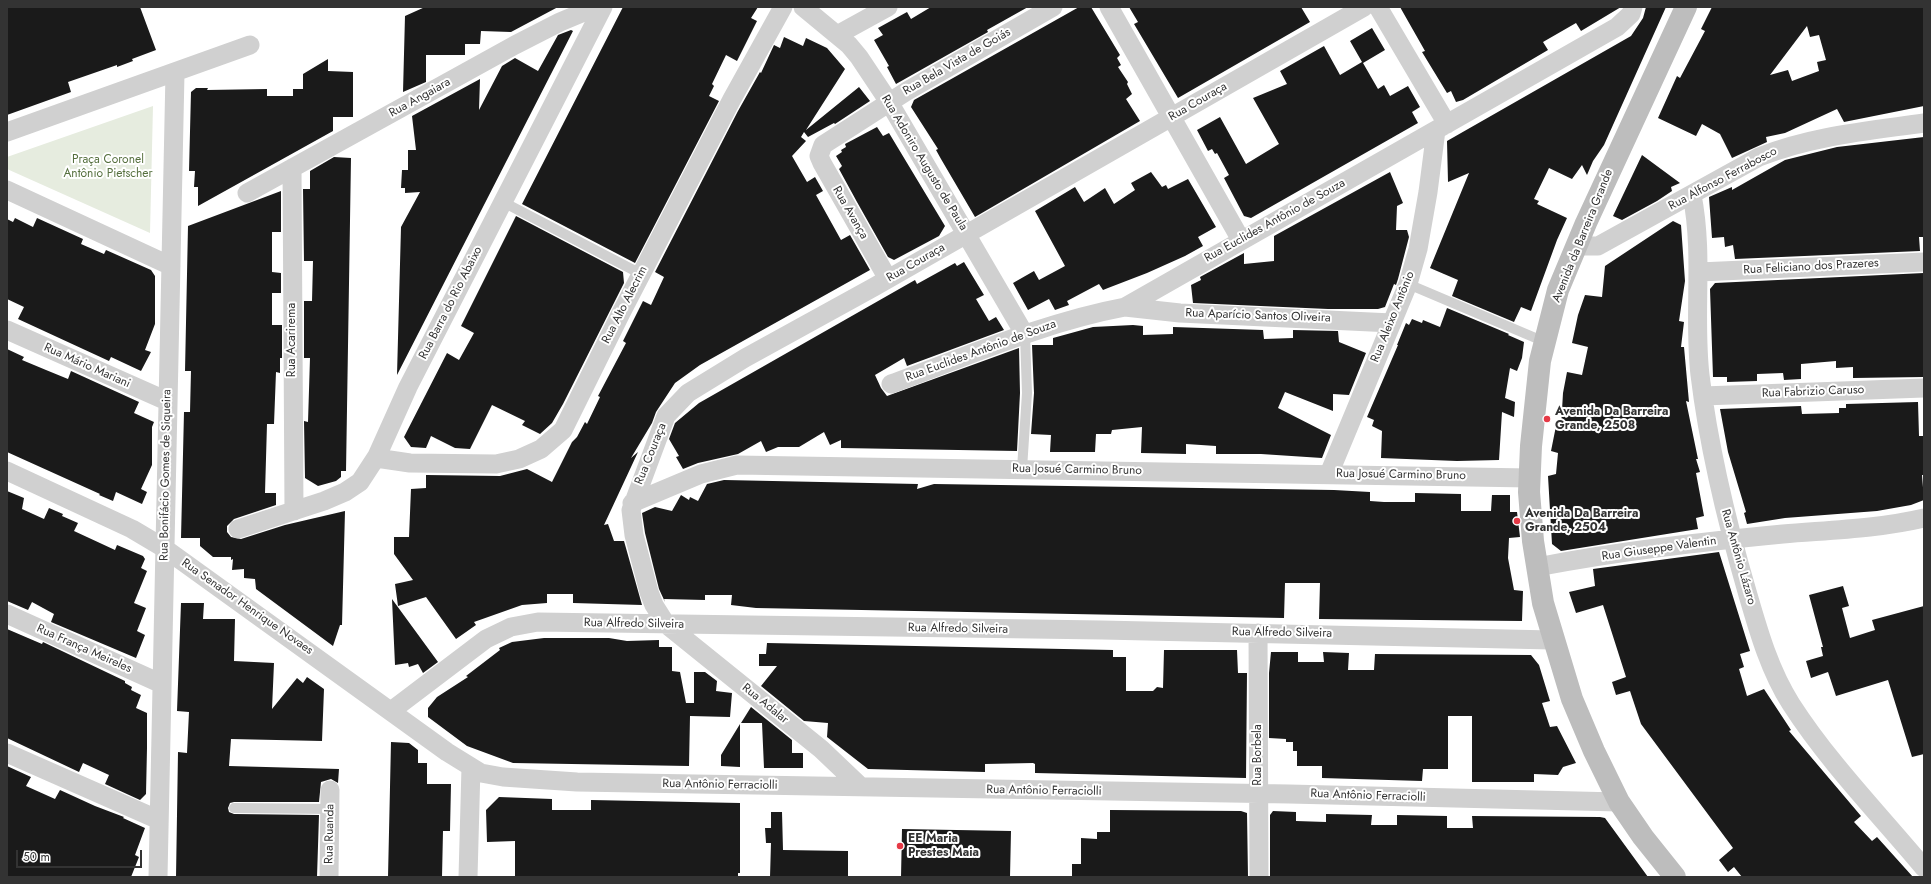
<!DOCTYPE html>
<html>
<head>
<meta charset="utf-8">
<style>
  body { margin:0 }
  #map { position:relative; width:1931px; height:884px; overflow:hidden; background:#fff; font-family:Jost,sans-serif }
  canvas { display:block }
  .frame { position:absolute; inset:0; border:8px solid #333; pointer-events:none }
  .scale { position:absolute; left:16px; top:850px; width:126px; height:18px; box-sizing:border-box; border:2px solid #333; border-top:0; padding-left:5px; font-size:12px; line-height:14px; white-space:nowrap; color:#333; -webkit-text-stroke:3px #fff; paint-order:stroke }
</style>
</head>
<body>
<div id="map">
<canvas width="1931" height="884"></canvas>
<div class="frame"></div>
<div class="scale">50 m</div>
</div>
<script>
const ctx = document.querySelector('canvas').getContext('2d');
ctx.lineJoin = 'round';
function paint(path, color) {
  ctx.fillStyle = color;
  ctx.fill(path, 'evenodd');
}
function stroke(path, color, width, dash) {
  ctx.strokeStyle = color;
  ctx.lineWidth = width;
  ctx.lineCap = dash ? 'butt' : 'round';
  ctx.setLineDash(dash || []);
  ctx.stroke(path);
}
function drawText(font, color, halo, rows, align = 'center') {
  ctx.font = font + ' Jost,sans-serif';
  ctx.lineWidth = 4;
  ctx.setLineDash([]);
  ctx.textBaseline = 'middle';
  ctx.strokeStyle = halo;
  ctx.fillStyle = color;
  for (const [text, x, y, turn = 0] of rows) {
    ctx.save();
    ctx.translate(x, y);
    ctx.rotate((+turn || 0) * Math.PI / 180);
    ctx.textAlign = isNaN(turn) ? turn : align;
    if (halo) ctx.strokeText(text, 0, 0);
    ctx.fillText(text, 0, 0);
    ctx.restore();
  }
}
paint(new Path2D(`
  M 153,106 L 150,233 L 7,169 L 7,157 Z`), '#e6ecdf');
paint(new Path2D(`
  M 7,7 L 140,7 L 156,50 L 132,59 L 133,61 L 117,67 L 117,65 L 68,82 L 71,92 L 7,115 Z
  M 425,7 L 558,7 L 511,32 L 481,31 L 480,44 L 465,44 L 465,55 L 426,55 L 426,82 L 403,92 L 405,16 Z
  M 623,7 L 758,7 L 751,18 L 757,21 L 737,61 L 726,55 L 712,84 L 714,86 L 709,96 L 719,101 L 635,263 L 522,204 Z
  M 931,7 L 1028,7 L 987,30 L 988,32 L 896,84 L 887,67 L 889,66 L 874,40 L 883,35 L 878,28 L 907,12 L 911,19 Z
  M 1079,7 L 1091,7 L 1120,55 L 1117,58 L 1121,65 L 1118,67 L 1128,82 L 1127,84 L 1132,94 L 1126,99 L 1140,121 L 975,217 L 941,159 L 936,150 L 938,149 L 911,107 L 914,100 Z
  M 1129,7 L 1301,7 L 1310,22 L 1178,98 L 1134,24 L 1138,22 Z
  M 1400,7 L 1621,7 L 1581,31 L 1576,23 L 1543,42 L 1548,50 L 1463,100 L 1456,102 L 1451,91 L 1447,93 L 1422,52 L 1425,51 Z
  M 1646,7 L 1666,7 L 1604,145 L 1593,161 L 1587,175 L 1582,165 L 1572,179 L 1549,168 L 1534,199 L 1539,201 L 1537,204 L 1567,218 L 1557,240 L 1531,311 L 1521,307 L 1514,322 L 1452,296 L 1458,280 L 1430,268 L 1469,173 L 1448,182 L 1447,141 L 1631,36 L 1643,18 Z
  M 1712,7 L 1924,7 L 1924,106 L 1844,122 L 1837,109 L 1785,133 L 1766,137 L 1767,142 L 1732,158 L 1720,134 L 1702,124 L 1696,136 L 1658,118 L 1677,76 L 1680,78 L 1705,31 L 1701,29 ZM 1807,26 L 1810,37 L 1819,35 L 1826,60 L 1817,62 L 1819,71 L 1792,81 L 1788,70 L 1770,75 Z
  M 1372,28 L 1385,50 L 1363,63 L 1378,89 L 1384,85 L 1390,96 L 1408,86 L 1420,107 L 1412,112 L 1418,123 L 1251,218 L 1244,216 L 1224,178 L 1229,175 L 1217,153 L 1215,154 L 1212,149 L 1208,151 L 1197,130 L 1220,117 L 1246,164 L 1279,144 L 1253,98 L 1287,84 L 1280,71 L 1324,46 L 1340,75 L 1362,62 L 1350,41 Z
  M 571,30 L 573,31 L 397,375 L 401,227 L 420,192 L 405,193 L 405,188 L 401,188 L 402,170 L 408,170 L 408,150 L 416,150 L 412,116 L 480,79 L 479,110 L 502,66 L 515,58 L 538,71 L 558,35 Z
  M 784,37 L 803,46 L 806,38 L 827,48 L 845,69 L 806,130 L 859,87 L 870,101 L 835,124 L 834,123 L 808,137 L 804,132 L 801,137 L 806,141 L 792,156 L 807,182 L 815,177 L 823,191 L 816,195 L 841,240 L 850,235 L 870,270 L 700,365 L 675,383 L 656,412 L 652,423 L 631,458 L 638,452 L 604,525 L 608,524 L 614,541 L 624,541 L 642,605 L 573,603 L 573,594 L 547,594 L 547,603 L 522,605 L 474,622 L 476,625 L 456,639 L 426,597 L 398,606 L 395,584 L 413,580 L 394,554 L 394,537 L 409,537 L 411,489 L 426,488 L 426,475 L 500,476 L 527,469 L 552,482 L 572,442 L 577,437 L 585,422 L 587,424 L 600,397 L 598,396 L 626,343 L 623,341 L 643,301 L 651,305 L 664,277 L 655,272 L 738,111 L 760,72 L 761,73 L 774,45 L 780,48 Z
  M 328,59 L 328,71 L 353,72 L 353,117 L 333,117 L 333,131 L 198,206 L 198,187 L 194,187 L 195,171 L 189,171 L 191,92 L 196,88 L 208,88 L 207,90 L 267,89 L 267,96 L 293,96 L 293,89 L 303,89 L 303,74 Z
  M 877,127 L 883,136 L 889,133 L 945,226 L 939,236 L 894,260 L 888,257 L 857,202 L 839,169 L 842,166 L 836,156 L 842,152 L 841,150 L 846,147 L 845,144 Z
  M 1924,137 L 1924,237 L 1919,237 L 1920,251 L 1735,259 L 1733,245 L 1725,247 L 1724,237 L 1712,238 L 1709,197 L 1732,187 L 1732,190 L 1785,160 L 1837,147 Z
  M 1642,155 L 1680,183 L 1671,187 L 1672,191 L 1657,201 L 1622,220 L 1613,216 Z
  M 334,157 L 351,158 L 346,471 L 341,471 L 341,477 L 336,481 L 318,486 L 305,478 L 304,421 L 308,422 L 310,358 L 304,358 L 304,301 L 312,301 L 313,261 L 304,261 L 303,189 L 310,189 L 310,171 Z
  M 1151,172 L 1162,187 L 1166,185 L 1168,189 L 1188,179 L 1216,227 L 1198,237 L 1203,246 L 1185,256 L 1147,273 L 1108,288 L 1103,290 L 1099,284 L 1067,301 L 1069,305 L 1055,310 L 1049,299 L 1028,310 L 1013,283 L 1034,271 L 1039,280 L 1065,266 L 1035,211 L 1075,187 L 1084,202 L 1105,188 L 1114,204 L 1135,190 L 1131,183 Z
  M 1390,172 L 1403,203 L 1397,206 L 1396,230 L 1407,230 L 1409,237 L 1398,279 L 1396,285 L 1394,284 L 1385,307 L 1378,309 L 1328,309 L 1193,303 L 1191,285 L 1201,280 L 1200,277 L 1244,253 L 1244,264 L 1274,261 L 1274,236 Z
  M 281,191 L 281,232 L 272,232 L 272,272 L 281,273 L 281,293 L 272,293 L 272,325 L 282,325 L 282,358 L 280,358 L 280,373 L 276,372 L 274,424 L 267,424 L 265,493 L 276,493 L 276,505 L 234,519 L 227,526 L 227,532 L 231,537 L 241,539 L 285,525 L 345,511 L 342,625 L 340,625 L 333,646 L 256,589 L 255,579 L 244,578 L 244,569 L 232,570 L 233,559 L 231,560 L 231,557 L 213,557 L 200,546 L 200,538 L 181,538 L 184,412 L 190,412 L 191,371 L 185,371 L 188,226 Z
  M 516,216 L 623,272 L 624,283 L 621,289 L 563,404 L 552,423 L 540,434 L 522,425 L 525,421 L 492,405 L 470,449 L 455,448 L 431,436 L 426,448 L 411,447 L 404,437 L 447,353 L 459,360 L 474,333 L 461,326 Z
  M 15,218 L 33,227 L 37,218 L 83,239 L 81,244 L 104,254 L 106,250 L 151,270 L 155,276 L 155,324 L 145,350 L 151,352 L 141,371 L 111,357 L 109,361 L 18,319 L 24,307 L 7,299 L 7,219 L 13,222 Z
  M 1673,221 L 1681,225 L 1685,281 L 1679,321 L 1684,322 L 1681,347 L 1684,347 L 1689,402 L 1686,401 L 1698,459 L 1696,459 L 1700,472 L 1696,473 L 1704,516 L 1696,518 L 1698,529 L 1561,551 L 1552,544 L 1548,476 L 1556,474 L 1558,453 L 1551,451 L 1556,426 L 1561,427 L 1563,393 L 1567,372 L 1582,375 L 1588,347 L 1572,343 L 1578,315 L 1585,295 L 1602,297 L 1605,266 Z
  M 964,262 L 984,295 L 976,299 L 989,321 L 996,317 L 1004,330 L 907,366 L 904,358 L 875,375 L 881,388 L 887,396 L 1019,348 L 1020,393 L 1017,451 L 841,448 L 841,440 L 830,445 L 824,432 L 799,447 L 778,447 L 766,452 L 761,441 L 738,454 L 698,463 L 683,469 L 676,457 L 679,456 L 669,439 L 675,423 L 699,403 L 915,280 L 917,284 L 955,263 L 957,266 Z
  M 1924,273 L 1924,377 L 1853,378 L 1853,367 L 1836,368 L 1836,361 L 1801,364 L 1801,379 L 1784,380 L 1783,373 L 1757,374 L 1757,381 L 1727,382 L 1727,377 L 1713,377 L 1710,289 L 1715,283 Z
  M 1447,308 L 1509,334 L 1508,335 L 1524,342 L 1522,358 L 1517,371 L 1510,368 L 1505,398 L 1515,402 L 1514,417 L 1502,412 L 1499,460 L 1457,461 L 1381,458 L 1382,431 L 1372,426 L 1374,420 L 1367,417 L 1398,345 L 1397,345 L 1406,323 L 1409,325 L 1412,319 L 1422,323 L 1423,320 L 1440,327 Z
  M 1133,325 L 1143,326 L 1143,335 L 1173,334 L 1173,327 L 1263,330 L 1264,339 L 1293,338 L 1293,330 L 1338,331 L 1339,342 L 1366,353 L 1349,395 L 1333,394 L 1333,411 L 1285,392 L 1278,408 L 1331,435 L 1322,458 L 1261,454 L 1216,454 L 1216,446 L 1186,444 L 1186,454 L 1141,453 L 1142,427 L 1112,430 L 1111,434 L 1096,434 L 1095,452 L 1050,452 L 1051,435 L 1031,434 L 1034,393 L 1032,345 L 1053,345 L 1053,338 L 1093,327 Z
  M 7,349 L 24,357 L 22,360 L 46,370 L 68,379 L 71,371 L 139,402 L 134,413 L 154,422 L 152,427 L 152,465 L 141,489 L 147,492 L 142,504 L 116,492 L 113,501 L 99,495 L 100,494 L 7,452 Z
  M 1918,402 L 1919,436 L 1924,436 L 1924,475 L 1922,475 L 1924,500 L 1911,505 L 1877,511 L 1785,518 L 1747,524 L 1744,513 L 1746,512 L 1728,452 L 1720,409 L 1801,406 L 1802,414 L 1839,413 L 1839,408 L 1846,408 L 1846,404 Z
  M 724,480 L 918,484 L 917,489 L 934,484 L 1334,490 L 1370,492 L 1370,501 L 1384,502 L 1415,502 L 1415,493 L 1461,494 L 1461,511 L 1491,511 L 1492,495 L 1510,495 L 1510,512 L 1517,512 L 1520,537 L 1509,538 L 1508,558 L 1514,590 L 1523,591 L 1522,621 L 1319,619 L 1320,583 L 1285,583 L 1284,618 L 756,608 L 731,605 L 732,595 L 705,595 L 705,600 L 664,599 L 665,602 L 659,589 L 645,533 L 642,513 L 655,507 L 672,511 L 681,495 L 689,500 L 690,497 L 698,501 L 707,484 Z
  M 7,491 L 24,498 L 22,509 L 44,519 L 49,508 L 63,514 L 62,516 L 78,523 L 74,531 L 115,550 L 117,545 L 143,556 L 145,559 L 141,568 L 147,571 L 134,603 L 146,608 L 137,631 L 145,635 L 136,658 L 51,622 L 54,614 L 32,602 L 28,610 L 7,601 Z
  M 1719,552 L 1750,651 L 1740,654 L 1744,667 L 1739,669 L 1747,696 L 1764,689 L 1791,730 L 1789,731 L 1861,816 L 1854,822 L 1872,841 L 1877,837 L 1913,877 L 1742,877 L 1734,867 L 1728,872 L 1719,860 L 1733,848 L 1641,724 L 1630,691 L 1616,695 L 1612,682 L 1626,677 L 1603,605 L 1576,613 L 1569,592 L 1595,586 L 1593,569 Z
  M 1843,586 L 1849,606 L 1842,608 L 1850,638 L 1875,630 L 1872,620 L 1924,606 L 1924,754 L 1912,757 L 1888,680 L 1836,696 L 1828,672 L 1811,678 L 1806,661 L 1823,656 L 1821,647 L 1823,647 L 1809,595 Z
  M 392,599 L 438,662 L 423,673 L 418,664 L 409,667 L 408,663 L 395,665 Z
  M 181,603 L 204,603 L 203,619 L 235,619 L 234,661 L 274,663 L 272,709 L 297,678 L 303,683 L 307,677 L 324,689 L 322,741 L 231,739 L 229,766 L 339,769 L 338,783 L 331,779 L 321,782 L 319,802 L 234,802 L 230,803 L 228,808 L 229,812 L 234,814 L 319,815 L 317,877 L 176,877 L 178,752 L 187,753 L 189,712 L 177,711 Z
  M 7,629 L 42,644 L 43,642 L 125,681 L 125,683 L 132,687 L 131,690 L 141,695 L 136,708 L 147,713 L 147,748 L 146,794 L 140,800 L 105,784 L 109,775 L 83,763 L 79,772 L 7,738 Z
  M 609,638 L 627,641 L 659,640 L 659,647 L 672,647 L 672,671 L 680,672 L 686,703 L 694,703 L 694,672 L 705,672 L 717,681 L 716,691 L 732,693 L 730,717 L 690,716 L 689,766 L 513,763 L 467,746 L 428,717 L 428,708 L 437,697 L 468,677 L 466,676 L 500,650 L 499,648 L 512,642 L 544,638 Z
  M 767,643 L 1113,650 L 1113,657 L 1126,657 L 1126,691 L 1153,691 L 1157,687 L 1163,688 L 1164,650 L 1237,650 L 1238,673 L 1247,673 L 1246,778 L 1035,773 L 1035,764 L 1033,763 L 985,764 L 985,772 L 868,769 L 827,737 L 828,723 L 804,721 L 761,686 L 777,666 L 759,666 L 759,654 L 766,654 Z
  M 1271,652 L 1298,652 L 1298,662 L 1324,662 L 1323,652 L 1349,653 L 1348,670 L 1374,670 L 1375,654 L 1531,655 L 1539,665 L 1550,701 L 1542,703 L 1550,727 L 1557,726 L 1576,763 L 1563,767 L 1558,775 L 1534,774 L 1534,782 L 1472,782 L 1472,716 L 1448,716 L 1448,769 L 1423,769 L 1422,781 L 1322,778 L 1322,766 L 1297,766 L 1297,751 L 1293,751 L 1293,742 L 1286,742 L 1286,739 L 1269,738 L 1269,673 Z
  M 751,707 L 792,740 L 792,753 L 803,753 L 803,768 L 764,768 L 762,723 L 741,723 Z
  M 740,724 L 740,767 L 721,766 L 721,755 Z
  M 391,742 L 409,743 L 418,750 L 418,763 L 427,763 L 427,784 L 451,784 L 450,831 L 443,831 L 442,877 L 388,877 Z
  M 7,766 L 31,777 L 26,786 L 55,799 L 60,790 L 95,806 L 124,817 L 123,818 L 145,828 L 135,855 L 139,857 L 131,877 L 7,877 Z
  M 499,797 L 552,799 L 552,810 L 591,810 L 591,800 L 740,803 L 740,873 L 738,873 L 738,877 L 515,877 L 515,841 L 487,842 L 486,810 Z
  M 1110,810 L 1241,811 L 1247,813 L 1248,877 L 1072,877 L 1072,864 L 1081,864 L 1081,838 L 1097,839 L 1097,832 L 1110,832 Z
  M 1273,811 L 1296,812 L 1296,821 L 1326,822 L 1326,814 L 1372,815 L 1371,825 L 1397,825 L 1397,815 L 1447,816 L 1447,828 L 1473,828 L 1472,816 L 1600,817 L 1605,818 L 1648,877 L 1270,877 L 1270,815 Z
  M 771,812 L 782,812 L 783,850 L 848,851 L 848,877 L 770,877 L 771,843 L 766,843 L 765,828 L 771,828 Z
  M 902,829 L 1011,831 L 1010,877 L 901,877 Z`), '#1a1a1a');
stroke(new Path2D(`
  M 503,202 L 641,274
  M 1408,284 L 1545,342
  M 1022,469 L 1027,393 L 1025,335
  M 234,808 L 330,809`), '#d0d0d0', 10);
stroke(new Path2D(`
  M 803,7 L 849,45 L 859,57 L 889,102 L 1025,335
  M 1109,7 L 1241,240
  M 1378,7 L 1447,124
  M 837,35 L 888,7
  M 7,132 L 250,45
  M 292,168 L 294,511
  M 7,190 L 171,266
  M 247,193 L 515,45 L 560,22 L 596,7
  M 1692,195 C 1704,256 1693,314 1700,375 C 1709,450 1727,523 1748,595 C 1759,633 1770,671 1791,704 C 1829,763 1879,814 1924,868
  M 1577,246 L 1598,246 L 1759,157 C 1811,136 1868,131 1924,123
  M 1699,272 L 1924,262
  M 888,279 L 822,163 L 819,156 L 823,145 L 907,91 L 1053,7
  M 1125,307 L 1180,313 L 1392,323
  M 7,330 L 167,401
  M 891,384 C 968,356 1045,322 1125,307 L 1617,27 L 1631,14 L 1633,7
  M 1703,396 L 1924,388
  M 376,458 L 410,463 L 496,464 L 519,459 L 541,449 L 563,430 L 621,313 L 732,99 L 783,7
  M 7,471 L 132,529 L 164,548 L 447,752 L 481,773 L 503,777 L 577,782 L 1289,794 L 1619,802
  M 1329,474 L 1408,284 L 1418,249 L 1428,192 L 1436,130
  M 632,503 L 701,474 L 737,465 L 1530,478
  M 238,529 L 324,501 L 345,492 L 360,482 L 377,456 L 408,387 L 603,7
  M 1537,567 C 1619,551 1701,542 1783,534 C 1830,530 1877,529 1924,518
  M 7,614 L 162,684
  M 1258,633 L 1259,877
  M 391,711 L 486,639 L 511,627 L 538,622 L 1102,630 L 1552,640
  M 7,753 L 159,820
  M 861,787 L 821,749 L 666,624 L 654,605 L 649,592 L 634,535 L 631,510 L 666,416 L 688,393 L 745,358 L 874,287 L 1364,7
  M 158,877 L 175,73
  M 329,877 L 330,790
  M 468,877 L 471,767`), '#d0d0d0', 19);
stroke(new Path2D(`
  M 1675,877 L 1643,837 L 1619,802 L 1594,751 L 1572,699 L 1543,603 L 1533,541 L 1529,492 L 1531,446 L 1540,361 L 1558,290 L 1586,223 L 1686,7`), '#bdbdbd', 22);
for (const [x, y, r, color] of [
  [1547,419,4,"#e63946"],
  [1517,521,4,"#e63946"],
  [900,846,4,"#e63946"]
]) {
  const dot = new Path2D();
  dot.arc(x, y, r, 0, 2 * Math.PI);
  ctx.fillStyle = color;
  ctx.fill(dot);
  stroke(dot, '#fff', 1.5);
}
drawText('12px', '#333', '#fff', [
  ["Rua Bela Vista de Goiás",957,62,-30],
  ["Rua Angaiara",420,98,-29],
  ["Rua Couraça",1198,102,-30],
  ["Rua Adoniro Augusto de Paula",924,163,59],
  ["Rua Alfonso Ferrabosco",1723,179,-28],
  ["Rua Avança",850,213,60],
  ["Rua Euclides Antônio de Souza",1275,221,-29],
  ["Avenida da Barreira Grande",1583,236,-68],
  ["Rua Couraça",916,263,-30],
  ["Rua Feliciano dos Prazeres",1811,267,-3],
  ["Rua Barra do Rio Abaixo",451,303,-63],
  ["Rua Alto Alecrim",625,305,-63],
  ["Rua Aparício Santos Oliveira",1258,316,2],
  ["Rua Aleixo Antônio",1393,317,-68],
  ["Rua Acarirema",292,340,-90],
  ["Rua Euclides Antônio de Souza",981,351,-20],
  ["Rua Mário Mariani",87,366,24],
  ["Rua Fabrizio Caruso",1813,392,-2],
  ["Rua Couraça",651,454,-68],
  ["Rua Josué Carmino Bruno",1077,470,1],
  ["Rua Bonifácio Gomes de Siqueira",166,475,-89],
  ["Rua Josué Carmino Bruno",1401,475,1],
  ["Rua Giuseppe Valentin",1659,549,-8],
  ["Rua Antônio Lázaro",1738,557,74],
  ["Rua Senador Henrique Novaes",247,607,35],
  ["Rua Alfredo Silveira",634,624,1],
  ["Rua Alfredo Silveira",958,629,1],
  ["Rua Alfredo Silveira",1282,633,1],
  ["Rua França Meireles",84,649,24],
  ["Rua Adalar",765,704,39],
  ["Rua Borbela",1258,755,-90],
  ["Rua Antônio Ferraciolli",720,785,1],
  ["Rua Antônio Ferraciolli",1044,791,1],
  ["Rua Antônio Ferraciolli",1368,796,2],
  ["Rua Ruanda",330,834,-89]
]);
drawText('12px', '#56703f', '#fff', [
  ["Praça Coronel",108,160],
  ["Antônio Pietscher",108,174]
]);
drawText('bold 12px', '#333', '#fff', [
  ["Avenida Da Barreira",1555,412],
  ["Grande, 2508",1555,426],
  ["Avenida Da Barreira",1525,514],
  ["Grande, 2504",1525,528],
  ["EE Maria",908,839],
  ["Prestes Maia",908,853]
], 'left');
</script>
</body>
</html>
